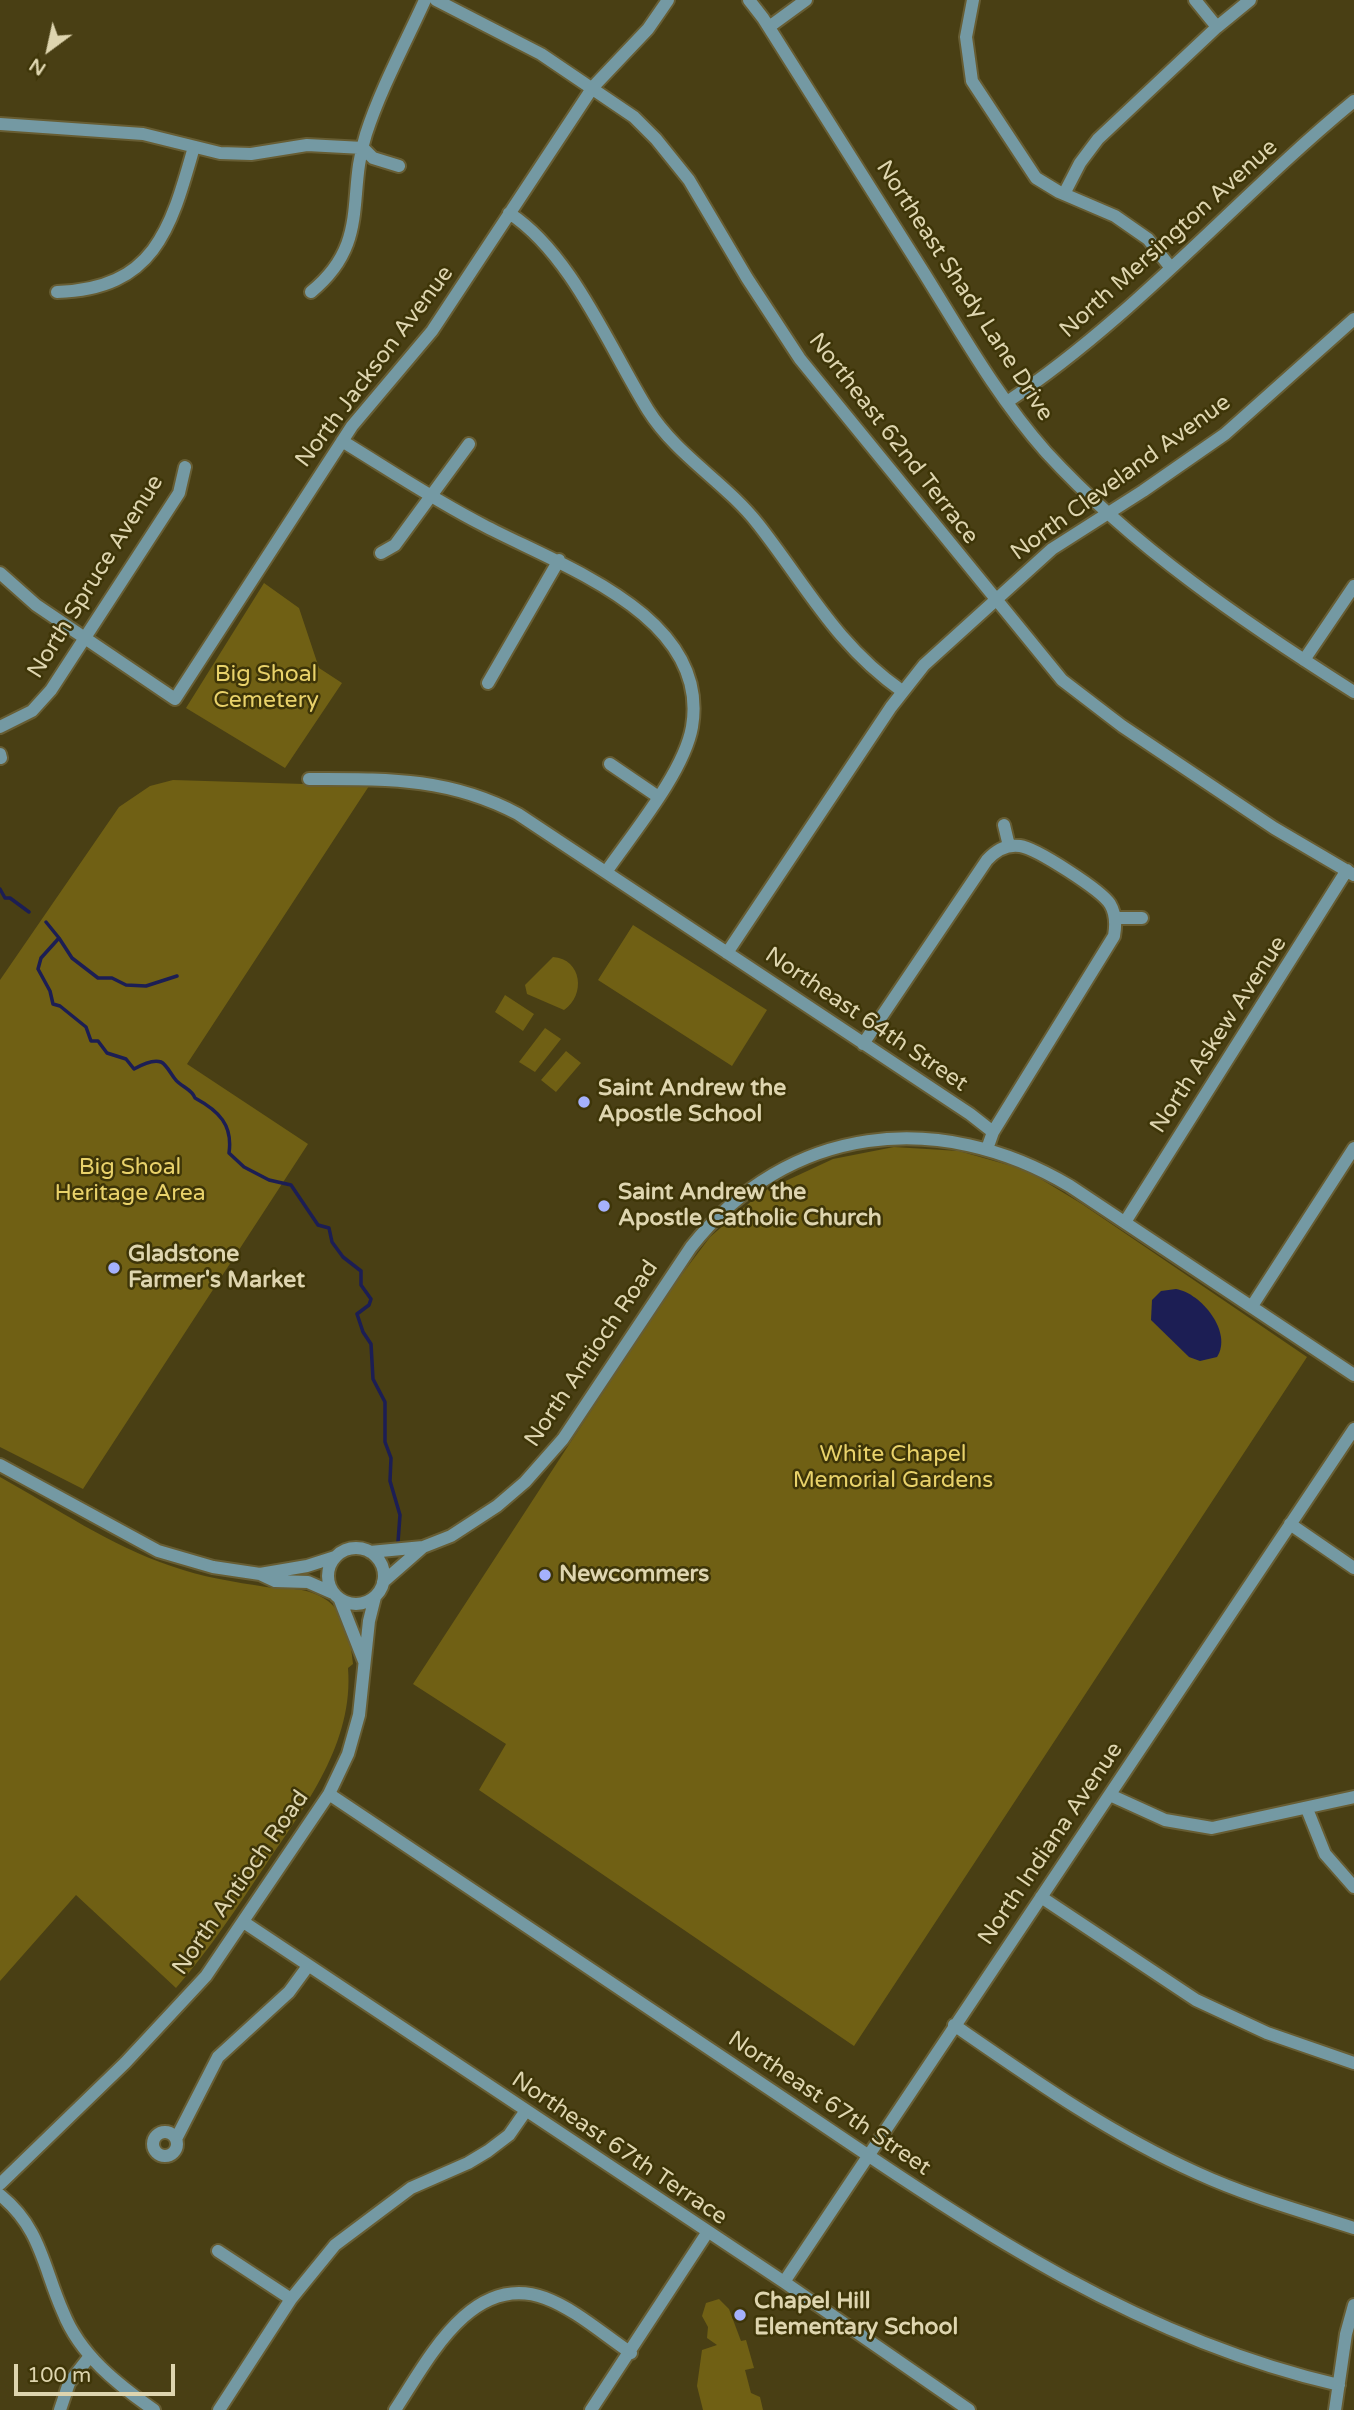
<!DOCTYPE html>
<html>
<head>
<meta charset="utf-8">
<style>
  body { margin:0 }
  #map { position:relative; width:1354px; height:2410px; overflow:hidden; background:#493f14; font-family:"Varela Round",sans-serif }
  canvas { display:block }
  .north { position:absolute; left:14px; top:14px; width:70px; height:70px; -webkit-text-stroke:5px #3e3508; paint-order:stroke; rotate:213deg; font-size:19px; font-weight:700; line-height:28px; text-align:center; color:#ded5af }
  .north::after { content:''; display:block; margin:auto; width:24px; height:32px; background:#ded5af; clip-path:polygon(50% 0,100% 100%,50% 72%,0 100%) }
  .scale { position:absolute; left:14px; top:2364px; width:161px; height:32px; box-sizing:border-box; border:4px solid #ded5af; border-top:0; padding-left:9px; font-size:21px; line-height:24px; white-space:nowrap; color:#ded5af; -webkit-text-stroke:5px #3e3508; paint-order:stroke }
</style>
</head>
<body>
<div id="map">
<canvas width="1354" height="2410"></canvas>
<div class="north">N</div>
<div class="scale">100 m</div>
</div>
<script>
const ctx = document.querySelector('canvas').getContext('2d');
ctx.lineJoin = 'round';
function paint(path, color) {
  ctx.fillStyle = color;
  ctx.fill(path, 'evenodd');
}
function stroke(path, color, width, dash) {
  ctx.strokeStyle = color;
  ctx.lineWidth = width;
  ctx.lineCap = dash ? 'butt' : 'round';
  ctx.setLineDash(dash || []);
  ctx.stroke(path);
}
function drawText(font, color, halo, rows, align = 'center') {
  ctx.font = font + ' "Varela Round",sans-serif';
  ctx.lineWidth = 5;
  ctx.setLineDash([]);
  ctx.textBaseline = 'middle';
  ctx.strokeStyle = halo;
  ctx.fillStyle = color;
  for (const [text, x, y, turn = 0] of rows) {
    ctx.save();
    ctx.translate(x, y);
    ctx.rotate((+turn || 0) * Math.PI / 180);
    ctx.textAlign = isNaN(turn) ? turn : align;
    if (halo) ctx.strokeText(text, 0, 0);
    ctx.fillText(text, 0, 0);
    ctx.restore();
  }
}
paint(new Path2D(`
  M 264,583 L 299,608 L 319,668 L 342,683 L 285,768 L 186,708 Z
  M 173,780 L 369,786 L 187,1064 L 308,1144 L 83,1489 L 0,1447 L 0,980 L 119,807 L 150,786 Z
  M 633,925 L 767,1010 L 732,1066 L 598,980 Z
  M 553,957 C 582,959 586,995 564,1010 L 527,994 L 525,985 Z
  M 505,995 L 534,1014 L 523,1031 L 495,1012 Z
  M 545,1028 L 561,1039 L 535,1072 L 519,1062 Z
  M 566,1051 L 581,1063 L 556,1092 L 541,1080 Z
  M 894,1147 L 959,1151 L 1026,1170 L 1082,1204 L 1307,1357 L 854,2046 L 479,1790 L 506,1744 L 413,1684 L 667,1294 L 710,1237 L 762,1192 L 833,1159 Z
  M 0,1477 C 56,1508 111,1546 171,1566 C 201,1577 235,1582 266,1587 C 288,1590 308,1586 328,1601 C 346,1615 351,1642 353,1664 L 348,1668 C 354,1742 306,1805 267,1863 C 238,1906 210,1949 176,1988 L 76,1895 L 0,1981 Z
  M 719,2299 L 729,2309 L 741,2341 L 746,2340 L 754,2368 L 745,2370 L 751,2393 L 760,2397 L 763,2410 L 703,2410 L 697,2386 L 702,2350 L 717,2345 L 707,2338 L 708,2327 L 702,2316 L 706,2303 Z`), '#706014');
paint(new Path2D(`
  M 1176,1289 C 1201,1293 1233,1332 1217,1357 L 1200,1361 L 1189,1357 L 1151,1320 L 1152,1300 L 1161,1291 Z`), '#1c1e54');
stroke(new Path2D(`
  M 0,889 L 5,898 L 10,898 L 29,912
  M 46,922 L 59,938 L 41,958 L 38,969 L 50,991 L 53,1004 L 60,1006 L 86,1027 L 91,1041 L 98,1041 L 107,1053 L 126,1059 L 134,1069 C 141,1065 153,1059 161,1062 C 166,1064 171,1074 175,1079 C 181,1087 192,1089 195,1098 C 219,1111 233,1125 229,1153 L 244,1167 L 269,1180 L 291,1185 L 318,1225 L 329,1228 L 332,1242 L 343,1257 L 361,1271 L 361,1285 L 371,1299 L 369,1305 L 357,1314 L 363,1332 L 371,1344 L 373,1379 L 385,1402 L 385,1442 L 391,1458 L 390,1481 L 400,1515 L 398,1542
  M 59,938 L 72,958 L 98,978 L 112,978 L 126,985 L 146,986 L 177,976`), '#1c1e54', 3.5);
const minor = new Path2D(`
  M 436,0 L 541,54 L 634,117 L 656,139 L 689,180 L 747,278 L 800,359 L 1062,680 L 1122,726 L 1274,828 L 1354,875
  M 749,0 L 763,18 C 816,103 870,188 924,273 C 962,334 998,398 1046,452 C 1133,547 1245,623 1354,692
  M 973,0 L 966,37 L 972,81 L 1036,178 L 1059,192 L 1115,216 L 1148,239 L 1171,268
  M 1195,0 L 1217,27
  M 769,27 L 806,0
  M 0,124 L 143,134 L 220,153 L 251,154 L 307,145 L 363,148 L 373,158 L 399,166
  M 1064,194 L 1080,163 L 1098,139 L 1217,27 L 1250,0
  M 509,213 C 571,253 609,347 648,410 C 677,456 725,482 758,524 C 806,585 836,645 902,691
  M 57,292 C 155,289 171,228 194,147
  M 311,292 C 371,243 346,196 366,134 C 381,88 405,44 425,0
  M 1007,402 C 1135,317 1236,198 1354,101
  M 342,441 C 388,469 434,500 483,525 C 558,565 711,615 692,727 C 684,772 633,833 606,872
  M 381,553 L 395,545 L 469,444
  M 0,573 L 36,605 L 175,699 L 352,426 L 432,331 L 593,87 L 648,29 L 668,0
  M 1304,660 L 1354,586
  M 488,683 L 559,560
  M 0,727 L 32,711 L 51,690 L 179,493 L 185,467
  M 0,754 L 1,758
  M 610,764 L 657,796
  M 309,779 C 386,779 448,777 518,814 L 970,1114 L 993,1132 L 987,1149
  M 1004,825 L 1009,846
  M 1115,918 L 1142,918
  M 727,953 L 891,707 L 924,665 L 1052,549 L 1143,491 L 1225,434 L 1354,319
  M 863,1044 L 987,860 C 996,850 1006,844 1020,846 C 1036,848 1101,890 1110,904 C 1116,914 1116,925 1114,936 L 993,1132
  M 1125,1222 L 1347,870
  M 1252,1306 L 1354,1148
  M 0,1465 L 158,1551 L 213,1567 L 260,1574 L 275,1581 L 308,1582 L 333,1593
  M 1290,1524 L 1354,1568
  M328 1576a28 28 0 1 1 56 0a28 28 0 1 1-56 0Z
  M 370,1552 L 423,1547 L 451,1536 L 497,1506 L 525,1482 L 563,1439 L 691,1247 C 788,1124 939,1108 1070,1186 L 1354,1375
  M 260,1574 L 307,1566 L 335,1557
  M 383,1582 L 423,1547
  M 340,1600 L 364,1661
  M 329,1794 C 476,1893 623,1992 771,2090 C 954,2213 1120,2334 1339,2385
  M 1110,1795 L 1165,1820 L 1212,1828 L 1354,1797
  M 1307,1809 L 1325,1854 L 1354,1887
  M 1041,1897 L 1196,2000 L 1267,2033 L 1354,2063
  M 245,1923 L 784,2282 L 969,2410
  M 954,2025 C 1032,2079 1110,2134 1197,2173 C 1247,2196 1301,2211 1354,2228
  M153 2144a12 12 0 1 1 24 0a12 12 0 1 1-24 0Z
  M 176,2139 L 218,2057 L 289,1992 L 308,1966
  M 0,2184 L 125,2063 L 206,1976 L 329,1794 L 348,1754 L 359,1715 L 369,1621 L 375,1597
  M 0,2195 C 41,2228 43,2267 63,2312 C 80,2355 117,2384 154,2410
  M 218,2251 L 291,2299
  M 784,2282 L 1354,1429
  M 60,2410 L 69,2383 L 90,2356
  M 219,2410 L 291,2299 L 335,2245 L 411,2188 L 468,2163 L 488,2151 L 509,2135 L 525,2112
  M 395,2410 C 427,2362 471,2271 545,2298 C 575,2309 604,2335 631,2353
  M 591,2410 L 707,2233
  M 1335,2410 L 1346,2334 L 1354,2305`);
stroke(minor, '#675d33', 16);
stroke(minor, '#7499a3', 12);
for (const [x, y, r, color] of [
  [584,1102,7,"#a5b1fc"],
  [604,1206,7,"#a5b1fc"],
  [114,1268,7,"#a5b1fc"],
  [545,1575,7,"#a5b1fc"],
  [740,2315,7,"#a5b1fc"]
]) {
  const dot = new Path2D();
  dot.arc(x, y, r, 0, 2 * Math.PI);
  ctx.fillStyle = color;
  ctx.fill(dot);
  stroke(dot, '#3e3508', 2.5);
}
drawText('23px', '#ded5af', '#3e3508', [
  ["North Mersington Avenue",1169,239,-42],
  ["Northeast Shady Lane Drive",964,291,57],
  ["North Jackson Avenue",375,367,-53],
  ["Northeast 62nd Terrace",893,439,52],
  ["North Cleveland Avenue",1121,478,-36],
  ["North Spruce Avenue",96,577,-58],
  ["Northeast 64th Street",866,1020,34],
  ["North Askew Avenue",1219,1035,-57],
  ["North Antioch Road",592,1354,-56],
  ["North Indiana Avenue",1051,1844,-56],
  ["North Antioch Road",241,1883,-55],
  ["Northeast 67th Street",829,2104,34],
  ["Northeast 67th Terrace",619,2149,34]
]);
drawText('23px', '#e9d26a', '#3e3508', [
  ["Big Shoal",266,675],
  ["Cemetery",266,701],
  ["Big Shoal",130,1168],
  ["Heritage Area",130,1194],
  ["White Chapel",893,1455],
  ["Memorial Gardens",893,1481]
]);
drawText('bold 23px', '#ded5af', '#3e3508', [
  ["Saint Andrew the",598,1089],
  ["Apostle School",598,1115],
  ["Saint Andrew the",618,1193],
  ["Apostle Catholic Church",618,1219],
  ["Gladstone",128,1255],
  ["Farmer's Market",128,1281],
  ["Newcommers",559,1575],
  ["Chapel Hill",754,2302],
  ["Elementary School",754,2328]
], 'left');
</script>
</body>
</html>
